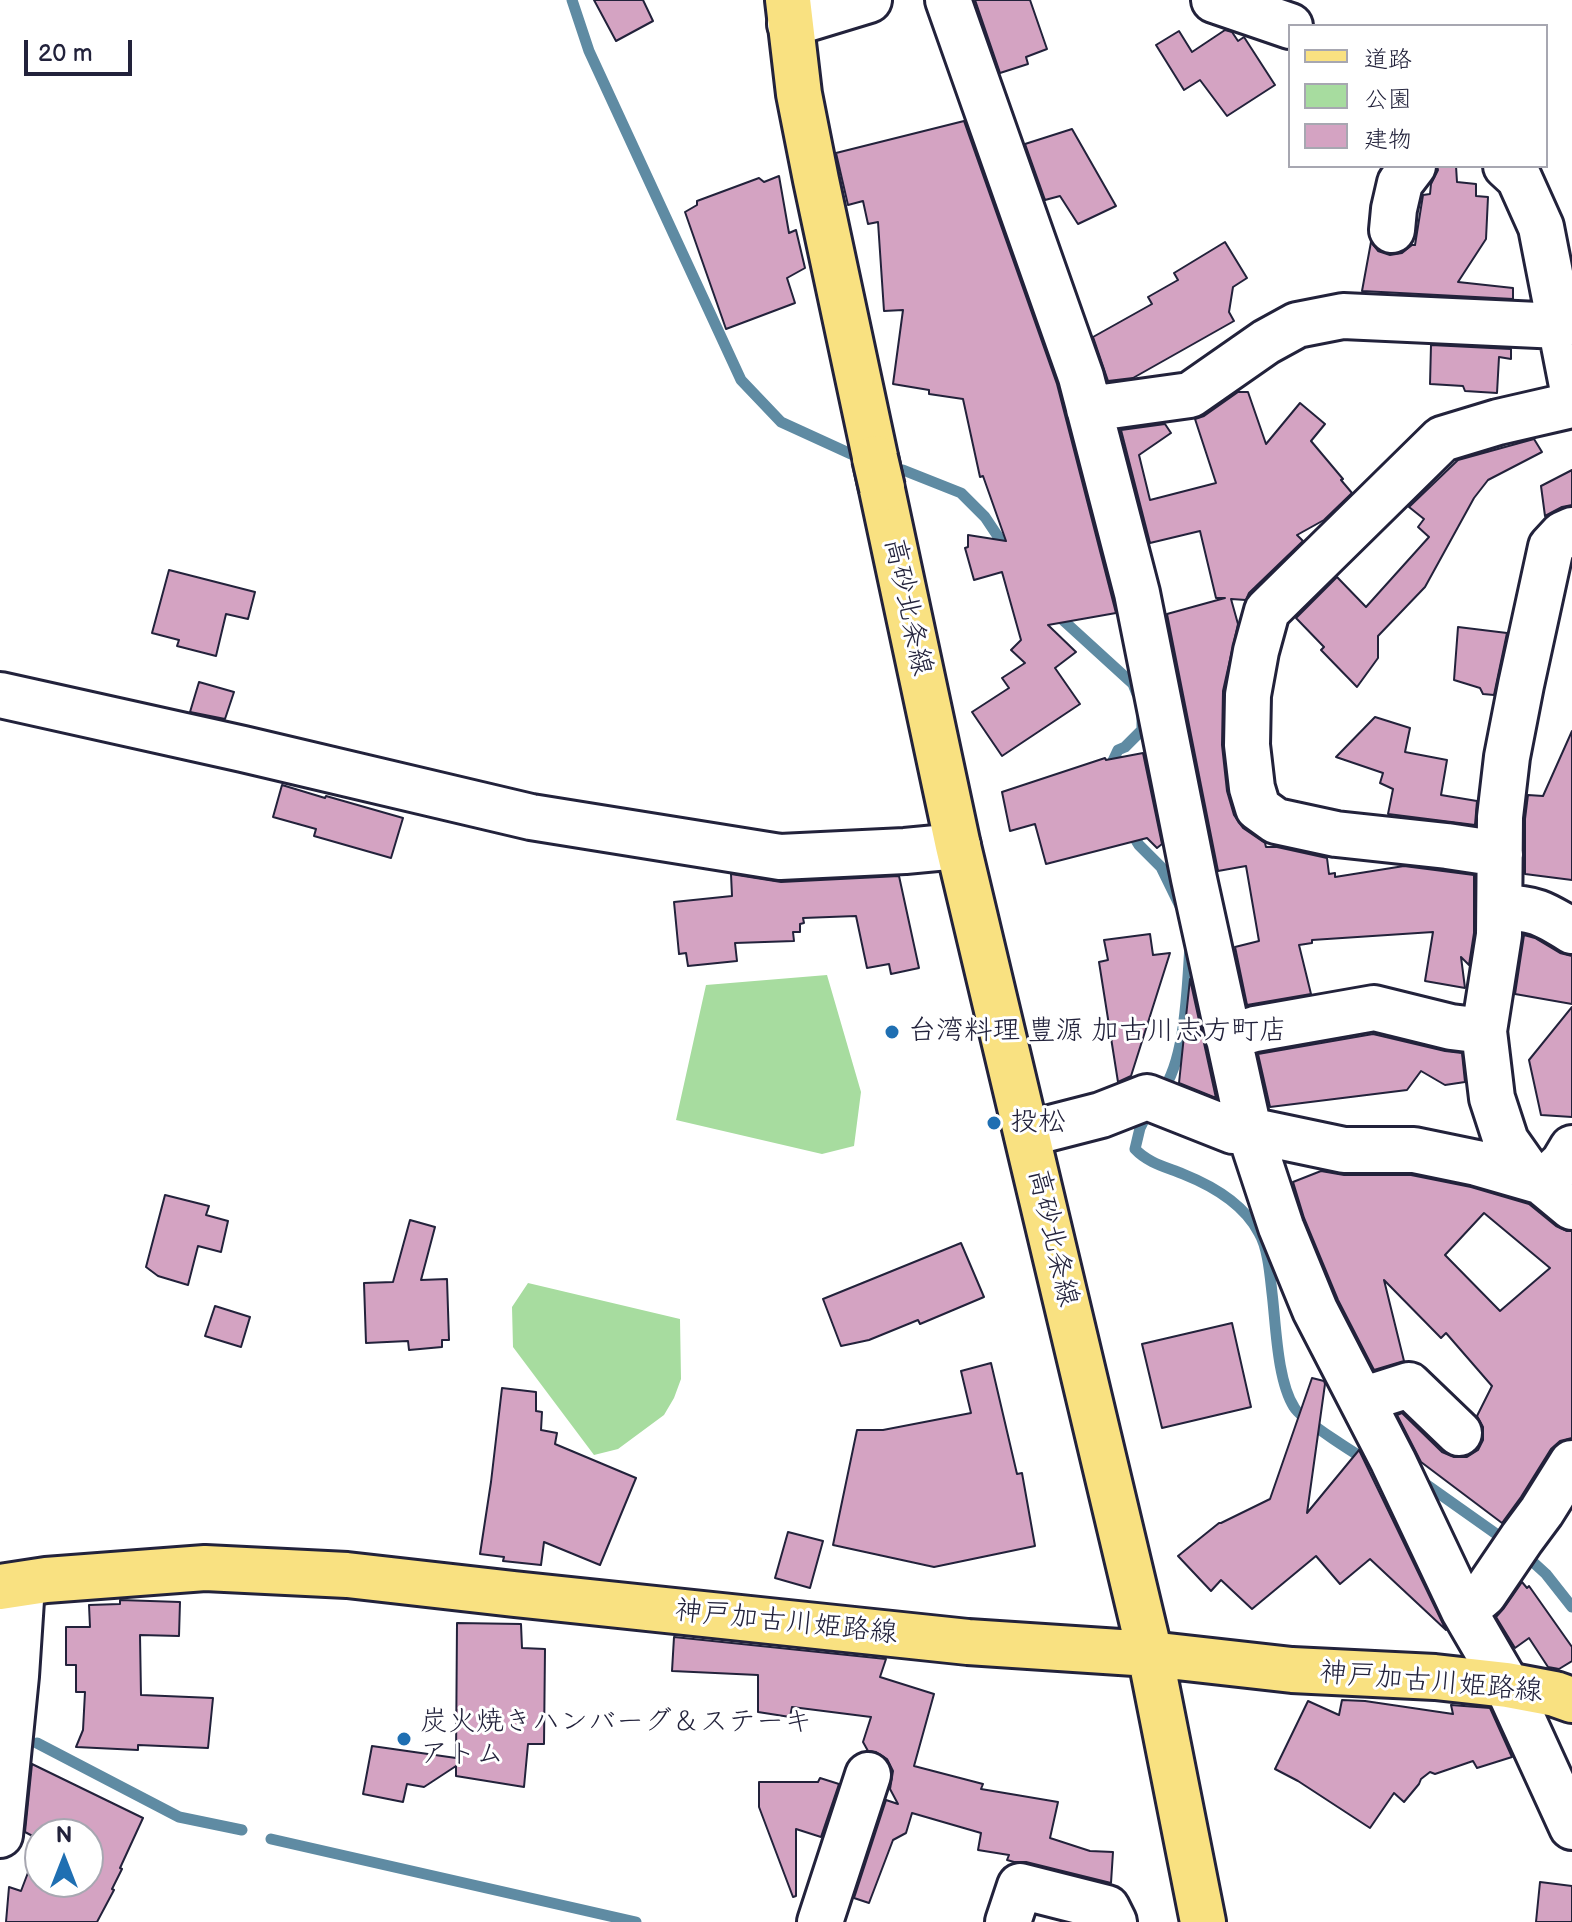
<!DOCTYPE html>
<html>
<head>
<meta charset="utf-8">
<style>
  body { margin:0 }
  #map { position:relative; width:1572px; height:1922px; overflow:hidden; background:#fff; font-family:"Balsamiq Sans","Klee One",sans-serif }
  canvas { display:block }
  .legend { position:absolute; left:1288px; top:24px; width:260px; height:144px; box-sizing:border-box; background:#fff; border:2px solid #a7a7b1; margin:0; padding:10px 14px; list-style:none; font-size:24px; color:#22223b }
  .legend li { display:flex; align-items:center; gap:16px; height:40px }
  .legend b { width:40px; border:2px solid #a7a7b1 }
  .north { position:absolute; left:24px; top:1818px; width:80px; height:80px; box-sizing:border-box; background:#fff; border:2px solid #a7a7b1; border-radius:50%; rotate:0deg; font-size:22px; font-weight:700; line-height:32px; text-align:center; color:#22223b }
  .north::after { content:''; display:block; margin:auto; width:28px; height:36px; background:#1f6fb2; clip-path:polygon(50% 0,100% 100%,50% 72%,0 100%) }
  .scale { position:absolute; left:24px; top:40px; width:108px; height:36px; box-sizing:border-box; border:4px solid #22223b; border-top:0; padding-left:10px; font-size:24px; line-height:28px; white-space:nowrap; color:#22223b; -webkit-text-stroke:6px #fff; paint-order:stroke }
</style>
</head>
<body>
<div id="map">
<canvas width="1572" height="1922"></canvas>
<ul class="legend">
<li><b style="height:10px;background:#f9e181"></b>道路</li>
<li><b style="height:22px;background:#a7dc9f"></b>公園</li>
<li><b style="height:22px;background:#d4a3c2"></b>建物</li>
</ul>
<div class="north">N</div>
<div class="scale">20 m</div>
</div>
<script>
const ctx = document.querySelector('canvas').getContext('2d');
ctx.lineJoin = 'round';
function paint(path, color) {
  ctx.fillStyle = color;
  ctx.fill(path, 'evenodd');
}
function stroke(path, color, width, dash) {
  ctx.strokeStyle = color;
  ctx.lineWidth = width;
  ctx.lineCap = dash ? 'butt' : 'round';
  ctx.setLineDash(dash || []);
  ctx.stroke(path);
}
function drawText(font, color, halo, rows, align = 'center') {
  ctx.font = font + ' "Balsamiq Sans","Klee One",sans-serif';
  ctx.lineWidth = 6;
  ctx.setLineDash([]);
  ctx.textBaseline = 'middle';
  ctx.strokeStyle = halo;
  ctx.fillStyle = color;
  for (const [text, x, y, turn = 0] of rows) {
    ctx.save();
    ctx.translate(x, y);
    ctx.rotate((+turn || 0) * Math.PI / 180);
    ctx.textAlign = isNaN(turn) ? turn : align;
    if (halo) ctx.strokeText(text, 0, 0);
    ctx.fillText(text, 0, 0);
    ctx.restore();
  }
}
paint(new Path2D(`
  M 827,975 L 861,1092 L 854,1146 L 822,1154 L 676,1120 L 706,985 Z
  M 528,1283 L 680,1319 L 681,1379 L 674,1398 L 664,1415 L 618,1449 L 594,1455 L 513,1347 L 512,1307 Z`), '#a7dc9f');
stroke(new Path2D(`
  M 572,0 L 589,51 L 741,380 L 781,422 L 851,454
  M 903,470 L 961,493 L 985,517 L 1007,550
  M 1053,611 L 1133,684 L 1137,694
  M 1112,771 L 1111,765 L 1118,750 L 1125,747 L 1142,730 L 1142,714
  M 1129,829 L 1139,845 L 1161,867 L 1181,908
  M 1161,1093 C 1186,1060 1187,987 1190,946
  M 1149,1110 L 1140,1128 L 1135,1149 C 1148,1163 1166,1167 1183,1174 C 1213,1186 1244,1204 1259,1233 C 1268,1248 1270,1275 1272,1293 C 1276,1325 1277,1380 1294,1407 C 1301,1420 1363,1459 1379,1467
  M 1417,1482 L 1427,1485 L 1509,1543
  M 1523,1553 L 1546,1574 L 1572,1607
  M 37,1743 L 179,1817 L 242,1830
  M 271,1839 L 636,1922`), '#5f8ba3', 11);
const building = new Path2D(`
  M 594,0 L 643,0 L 653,21 L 616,41 Z
  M 975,0 L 1030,0 L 1047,49 L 1026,57 L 1028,64 L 1000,73 Z
  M 1225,30 L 1232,32 L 1238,41 L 1244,37 L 1275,85 L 1227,116 L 1200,80 L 1184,90 L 1156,45 L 1179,31 L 1192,52 Z
  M 964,121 L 1057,384 L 1116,613 L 1048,625 L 1076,652 L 1055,668 L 1080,704 L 1002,756 L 972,712 L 1009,688 L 1002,678 L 1025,663 L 1011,650 L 1021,640 L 1002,572 L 974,580 L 965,548 L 968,547 L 968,535 L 1006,541 L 983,476 L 980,477 L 963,399 L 929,394 L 929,390 L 893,384 L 903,310 L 884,311 L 878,222 L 868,224 L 863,201 L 848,205 L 836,153 Z
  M 1072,129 L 1116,206 L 1078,224 L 1060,196 L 1045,200 L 1025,144 Z
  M 1437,166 L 1456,166 L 1457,182 L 1476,184 L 1476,196 L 1488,197 L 1486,239 L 1458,282 L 1513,288 L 1513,299 L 1362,291 L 1371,242 L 1378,251 L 1390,255 L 1402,253 L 1412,245 L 1415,245 L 1423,195 L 1430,194 L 1431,184 L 1438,170 Z
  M 779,176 L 789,233 L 796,230 L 805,268 L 787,278 L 795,303 L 726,329 L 685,212 L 697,205 L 697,201 L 759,178 L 764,182 Z
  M 1225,242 L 1247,278 L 1233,287 L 1229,312 L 1234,321 L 1133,378 L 1108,381 L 1093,337 L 1152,304 L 1148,297 L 1178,280 L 1174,273 Z
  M 1431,345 L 1511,349 L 1511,359 L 1499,357 L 1497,393 L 1465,391 L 1463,386 L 1430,384 Z
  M 1238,392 L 1248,392 L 1266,444 L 1300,403 L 1325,424 L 1311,441 L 1343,479 L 1341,480 L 1352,493 L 1324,520 L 1297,535 L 1303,541 L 1249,593 L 1246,600 L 1231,599 L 1238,624 L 1223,691 L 1222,745 L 1227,791 L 1234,815 L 1243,828 L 1265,843 L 1266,847 L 1277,847 L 1327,858 L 1329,874 L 1335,873 L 1335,877 L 1404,866 L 1474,875 L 1474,933 L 1469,965 L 1461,957 L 1465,988 L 1425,981 L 1433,932 L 1312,940 L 1312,943 L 1299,945 L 1311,994 L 1247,1005 L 1235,947 L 1259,941 L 1246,866 L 1218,871 L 1167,614 L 1225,598 L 1216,598 L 1200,531 L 1150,543 L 1121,430 L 1165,424 L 1171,433 L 1139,455 L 1150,500 L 1216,483 L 1195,419 L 1204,416 Z
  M 1534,439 L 1542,452 L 1488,480 L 1474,498 L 1425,587 L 1378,636 L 1378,658 L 1357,687 L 1321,650 L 1324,647 L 1296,618 L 1337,577 L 1366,607 L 1429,537 L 1418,527 L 1424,519 L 1409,507 L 1458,460 Z
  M 1572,470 L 1572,505 L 1562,507 L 1545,516 L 1541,486 Z
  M 169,570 L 255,592 L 248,619 L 226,614 L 216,656 L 177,646 L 179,640 L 152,633 Z
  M 1458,627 L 1507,633 L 1494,695 L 1483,694 L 1480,688 L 1454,680 Z
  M 199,682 L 234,692 L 225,719 L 190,712 Z
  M 1375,717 L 1410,728 L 1405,752 L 1447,760 L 1441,795 L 1477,801 L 1475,825 L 1388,814 L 1393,789 L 1380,783 L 1383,773 L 1336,757 Z
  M 1572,731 L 1572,880 L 1525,874 L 1525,819 L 1528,795 L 1543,796 Z
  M 1143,753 L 1162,844 L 1157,848 L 1147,838 L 1046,864 L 1035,824 L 1010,831 L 1002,792 L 1105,758 L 1106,760 Z
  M 282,785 L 325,798 L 326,796 L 403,818 L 391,858 L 314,836 L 316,829 L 273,817 Z
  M 731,874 L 781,882 L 899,876 L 919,968 L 891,974 L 889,964 L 867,968 L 856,916 L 803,918 L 804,923 L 800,924 L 800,932 L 793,932 L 794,941 L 735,943 L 737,961 L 688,966 L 686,953 L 679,954 L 674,902 L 732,896 Z
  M 1150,934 L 1153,955 L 1170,953 L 1131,1076 L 1118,1082 L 1099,962 L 1108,960 L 1104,940 Z
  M 1524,935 L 1535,938 L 1560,953 L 1572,956 L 1572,1004 L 1515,994 Z
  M 1190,979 L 1204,1043 L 1216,1098 L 1179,1083 Z
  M 1572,1007 L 1572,1117 L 1541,1115 L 1529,1060 Z
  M 1373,1034 L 1445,1051 L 1462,1053 L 1465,1082 L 1445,1085 L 1421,1071 L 1407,1090 L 1270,1107 L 1258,1054 Z
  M 1321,1171 L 1344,1175 L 1411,1175 L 1471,1187 L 1529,1204 L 1556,1226 L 1567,1231 L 1572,1231 L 1572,1438 L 1560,1441 L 1551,1449 L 1521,1497 L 1502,1523 L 1421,1462 L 1397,1415 L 1402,1413 L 1442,1452 L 1454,1457 L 1467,1457 L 1478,1450 L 1483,1440 L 1483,1427 L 1477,1416 L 1492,1386 L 1446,1333 L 1441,1338 L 1384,1280 L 1404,1361 L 1374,1370 L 1338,1300 L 1304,1218 L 1293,1182 ZM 1484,1213 L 1550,1268 L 1500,1311 L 1445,1255 Z
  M 165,1195 L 209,1206 L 206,1215 L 228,1221 L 221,1252 L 198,1246 L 188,1285 L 158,1276 L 146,1267 Z
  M 410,1220 L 435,1227 L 421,1280 L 447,1279 L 449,1340 L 442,1340 L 442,1347 L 409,1350 L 408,1341 L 366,1343 L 364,1283 L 393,1282 Z
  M 961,1243 L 984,1297 L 920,1324 L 918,1320 L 869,1340 L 841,1346 L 823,1299 Z
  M 215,1306 L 250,1317 L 241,1347 L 205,1336 Z
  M 1232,1323 L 1251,1407 L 1162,1428 L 1142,1344 Z
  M 991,1363 L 1017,1474 L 1022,1473 L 1035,1546 L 934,1567 L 833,1545 L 857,1430 L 883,1430 L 971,1413 L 961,1371 Z
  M 1312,1378 L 1324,1381 L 1325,1384 L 1307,1513 L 1359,1450 L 1446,1630 L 1370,1559 L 1340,1584 L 1316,1556 L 1252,1609 L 1221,1580 L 1211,1591 L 1178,1556 L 1219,1523 L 1221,1523 L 1270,1499 Z
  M 502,1388 L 536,1392 L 536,1411 L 542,1412 L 541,1430 L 557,1433 L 555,1444 L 636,1478 L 600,1565 L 544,1542 L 541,1565 L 503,1561 L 504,1557 L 480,1554 L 491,1482 Z
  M 788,1532 L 823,1541 L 810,1588 L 775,1578 Z
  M 1522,1582 L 1527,1588 L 1529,1586 L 1572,1647 L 1572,1661 L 1559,1669 L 1548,1667 L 1529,1638 L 1515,1648 L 1496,1617 L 1504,1608 Z
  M 120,1600 L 180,1602 L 179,1636 L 140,1635 L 141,1695 L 213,1698 L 208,1748 L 138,1745 L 138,1750 L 76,1747 L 83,1730 L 85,1692 L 76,1692 L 76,1665 L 66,1665 L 66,1627 L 90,1627 L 89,1605 L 120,1604 Z
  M 457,1623 L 521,1624 L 522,1648 L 545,1649 L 544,1744 L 528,1744 L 524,1787 L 456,1776 L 456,1766 L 424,1787 L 407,1784 L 403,1802 L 363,1794 L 372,1746 L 456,1758 Z
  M 674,1637 L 886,1659 L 880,1677 L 934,1694 L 914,1766 L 983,1784 L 981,1789 L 1058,1802 L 1050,1838 L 1090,1851 L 1113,1852 L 1111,1883 L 1026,1862 L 1014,1862 L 1007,1860 L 1009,1855 L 978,1850 L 981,1833 L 912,1813 L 906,1833 L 893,1840 L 869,1903 L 854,1898 L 886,1800 L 898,1804 L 890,1789 L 893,1771 L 887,1759 L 876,1752 L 868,1751 L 863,1742 L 871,1717 L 792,1707 L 790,1717 L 758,1712 L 758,1675 L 672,1671 Z
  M 1342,1700 L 1365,1701 L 1453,1714 L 1451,1705 L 1490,1708 L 1512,1757 L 1477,1768 L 1473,1761 L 1435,1774 L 1430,1772 L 1421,1779 L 1419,1784 L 1404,1802 L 1394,1793 L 1370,1828 L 1298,1781 L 1275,1769 L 1308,1701 L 1339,1715 Z
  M 32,1764 L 143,1818 L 120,1868 L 122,1869 L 112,1889 L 114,1890 L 97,1922 L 6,1922 L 9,1887 L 21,1891 L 40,1841 L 40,1882 L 88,1882 L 88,1834 L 40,1834 L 40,1840 L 25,1832 Z
  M 820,1778 L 839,1784 L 821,1837 L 796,1829 L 796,1896 L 793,1897 L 759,1807 L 759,1782 L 818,1782 Z
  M 1540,1882 L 1572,1886 L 1572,1922 L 1536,1922 Z`);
paint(building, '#d4a3c2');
stroke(building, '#22223b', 2);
const minor = new Path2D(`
  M 948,0 L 1081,377 L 1137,593 L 1194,879 L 1249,1130 L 1281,1227 L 1315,1310 L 1393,1461 L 1464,1611 L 1507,1685 L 1572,1827
  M 1214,0 L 1290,26
  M 790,24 L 869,0
  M 1506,166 L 1519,178 L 1541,227 L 1572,386
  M 1392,230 L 1394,209 L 1400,183 L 1413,166
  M 1089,409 L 1190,395 L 1266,342 L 1297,325 L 1343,316 L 1560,326
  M 1572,530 L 1563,534 L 1551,547 L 1521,685 L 1507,757 L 1500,817 L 1499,935 L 1484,1031 L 1492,1098 L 1506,1141 L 1525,1168 L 1572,1207
  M 0,695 L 243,749 L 531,817 L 780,857 L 905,851 L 958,846
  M 1500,854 L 1447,846 L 1336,834 L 1276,821 L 1258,808 L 1252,788 L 1247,745 L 1248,695 L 1256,651 L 1267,611 L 1442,439 L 1498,422 L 1572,405
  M 1500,907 C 1534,908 1543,913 1572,931
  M 1228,1037 L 1255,1029 L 1374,1008 L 1451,1027 L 1484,1031
  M 1027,1134 L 1101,1115 L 1147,1097 L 1233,1131 L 1249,1130 L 1344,1150 L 1414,1150 L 1477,1163 L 1543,1182 L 1563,1163 L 1572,1148
  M 1362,1400 L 1409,1385 L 1459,1433
  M 1464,1611 L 1484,1594 L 1522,1538 L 1542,1511 L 1572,1463
  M 0,1835 L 16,1676 L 22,1585
  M 820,1922 L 868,1775
  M 1008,1922 L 1020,1886 L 1107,1908 L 1114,1922`);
const major = new Path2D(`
  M 788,0 L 799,94 L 816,180 L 958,846 L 1150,1654 L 1203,1922
  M 0,1587 L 46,1580 L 205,1568 L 347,1575 L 514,1594 L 968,1642 L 1150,1654 L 1292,1670 L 1435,1677 L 1507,1685 L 1555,1694 L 1572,1700`);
stroke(minor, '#22223b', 50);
stroke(major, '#22223b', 50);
stroke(minor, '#fff', 44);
stroke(major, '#f9e181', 44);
const majorBridge = new Path2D(`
  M 875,458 L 882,488`);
stroke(majorBridge, '#22223b', 50, []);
stroke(majorBridge, '#f9e181', 44);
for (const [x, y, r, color] of [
  [892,1032,8,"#1f6fb2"],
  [994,1123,8,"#1f6fb2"],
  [404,1739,8,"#1f6fb2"]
]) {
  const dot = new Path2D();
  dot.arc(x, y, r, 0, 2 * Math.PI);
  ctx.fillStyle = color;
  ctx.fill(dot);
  stroke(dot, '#fff', 3);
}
drawText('28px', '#22223b', '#fff', [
  ["高砂北条線",907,607,78],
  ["高砂北条線",1052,1238,77],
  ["神戸加古川姫路線",786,1623,6],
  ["神戸加古川姫路線",1431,1683,5]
]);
drawText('28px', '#22223b', '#fff', [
  ["台湾料理 豊源 加古川志方町店",908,1032],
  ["投松",1010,1123],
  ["炭火焼きハンバーグ＆ステーキ",420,1723],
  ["アトム",420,1755]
], 'left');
</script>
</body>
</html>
